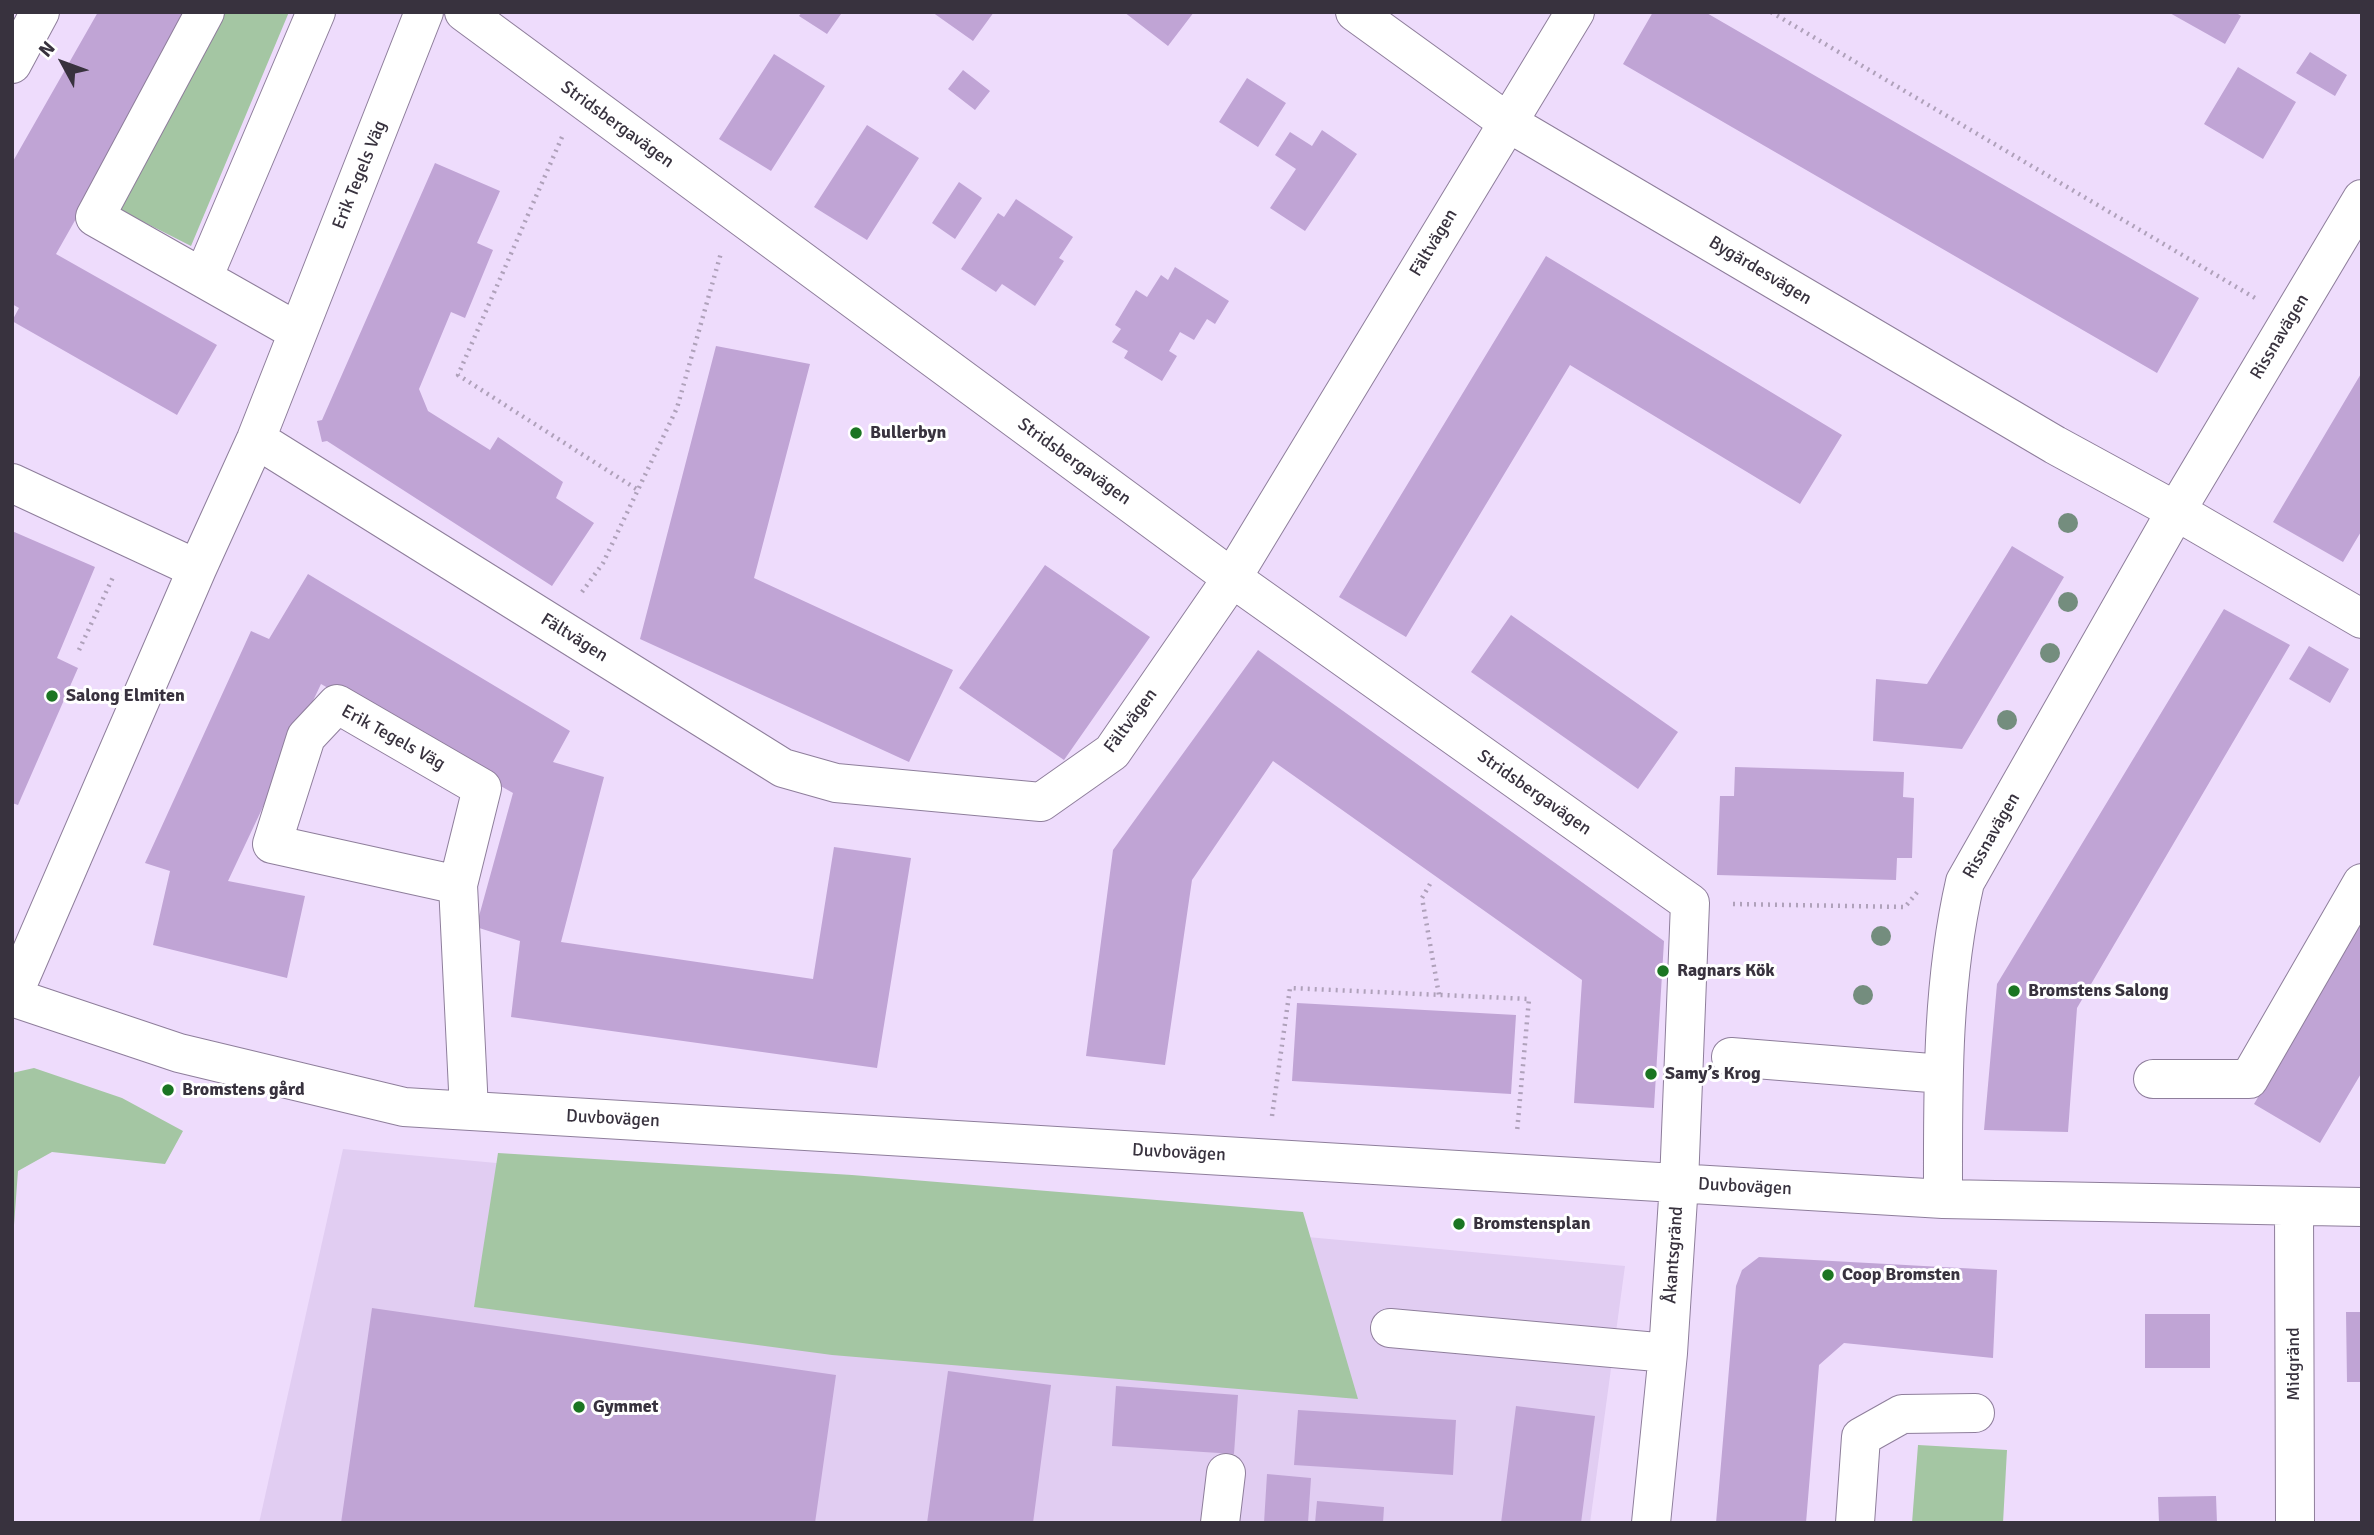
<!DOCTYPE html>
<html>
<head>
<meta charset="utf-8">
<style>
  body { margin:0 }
  #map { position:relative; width:2374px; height:1535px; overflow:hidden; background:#eedcfc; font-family:Signika,sans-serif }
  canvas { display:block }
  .frame { position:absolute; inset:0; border:14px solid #38323e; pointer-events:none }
  .north { position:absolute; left:28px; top:28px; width:70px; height:70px; -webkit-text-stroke:5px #fff; paint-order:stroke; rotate:311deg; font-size:19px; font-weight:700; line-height:28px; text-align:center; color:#38323e }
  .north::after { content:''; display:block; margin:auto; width:24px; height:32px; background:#38323e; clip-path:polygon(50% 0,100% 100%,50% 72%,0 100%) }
</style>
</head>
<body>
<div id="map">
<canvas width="2374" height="1535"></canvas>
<div class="frame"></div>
<div class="north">N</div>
</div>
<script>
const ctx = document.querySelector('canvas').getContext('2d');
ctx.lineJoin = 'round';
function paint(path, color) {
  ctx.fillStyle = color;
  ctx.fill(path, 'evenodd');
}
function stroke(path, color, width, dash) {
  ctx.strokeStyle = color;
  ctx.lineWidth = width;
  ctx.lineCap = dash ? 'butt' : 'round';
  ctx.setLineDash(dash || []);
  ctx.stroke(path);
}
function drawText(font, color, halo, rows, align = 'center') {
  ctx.font = font + ' Signika,sans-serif';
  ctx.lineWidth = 6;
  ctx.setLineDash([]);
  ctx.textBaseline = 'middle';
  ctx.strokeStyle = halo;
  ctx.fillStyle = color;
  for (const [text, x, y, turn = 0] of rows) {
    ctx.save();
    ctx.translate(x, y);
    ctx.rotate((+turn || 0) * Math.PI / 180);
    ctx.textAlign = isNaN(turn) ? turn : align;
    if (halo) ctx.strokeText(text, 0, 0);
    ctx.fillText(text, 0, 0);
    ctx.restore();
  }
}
paint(new Path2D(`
  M 343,1149 L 1625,1266 L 1590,1523 L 259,1523 Z`), '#e1cdf2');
paint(new Path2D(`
  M 222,12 L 289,12 L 191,246 L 114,207 Z
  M 34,1068 L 122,1098 L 183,1131 L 165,1164 L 52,1152 L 18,1171 L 12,1252 L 12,1073 Z
  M 498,1153 L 852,1175 L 1303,1212 L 1358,1399 L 832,1355 L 474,1307 Z
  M 1918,1445 L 2007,1450 L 2003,1523 L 1912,1523 Z`), '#a4c6a3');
paint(new Path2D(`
  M 98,12 L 193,12 L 56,254 L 217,345 L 177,415 L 12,321 L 19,308 L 12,304 L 12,163 Z
  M 802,12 L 839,12 L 841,14 L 827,34 L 799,16 Z
  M 932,12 L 994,12 L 973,41 Z
  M 1124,12 L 1194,12 L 1168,46 Z
  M 1653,12 L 1705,12 L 2199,298 L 2157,373 L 1623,64 Z
  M 2168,12 L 2235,12 L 2241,16 L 2225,44 Z
  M 2310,52 L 2347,75 L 2335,96 L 2296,73 Z
  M 774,54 L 825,86 L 771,171 L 719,139 Z
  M 2238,67 L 2296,102 L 2263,159 L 2204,124 Z
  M 963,70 L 990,91 L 975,110 L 948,89 Z
  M 1247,78 L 1286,103 L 1258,147 L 1219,122 Z
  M 867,125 L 919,158 L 867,240 L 814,207 Z
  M 1322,130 L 1357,154 L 1305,231 L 1270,208 L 1296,169 L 1275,155 L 1290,132 L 1312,146 Z
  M 435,163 L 500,191 L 477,243 L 493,250 L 465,318 L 451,312 L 419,389 L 428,411 L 490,450 L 498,437 L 563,482 L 556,498 L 594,523 L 552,586 L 327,441 L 322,442 L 317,421 L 322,420 Z
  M 959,182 L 982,198 L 955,239 L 932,223 Z
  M 1016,199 L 1073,237 L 1059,258 L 1064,261 L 1035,306 L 1002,284 L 996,292 L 961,269 L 998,213 L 1004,217 Z
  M 1546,256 L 1842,435 L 1800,504 L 1570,365 L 1406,637 L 1339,597 Z
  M 1175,267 L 1229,301 L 1215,324 L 1207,319 L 1194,340 L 1180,332 L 1169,351 L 1177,356 L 1162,381 L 1124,358 L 1128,351 L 1112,342 L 1121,329 L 1115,325 L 1136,290 L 1147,297 L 1161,275 L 1168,280 Z
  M 716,346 L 810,364 L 754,578 L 953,670 L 909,762 L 640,639 Z
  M 2362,372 L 2362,530 L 2343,562 L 2273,522 Z
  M 12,531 L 95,567 L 57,658 L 78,668 L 18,805 L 12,803 Z
  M 2012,546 L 2064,577 L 1962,749 L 1873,741 L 1876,679 L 1927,684 Z
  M 1045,565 L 1150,637 L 1064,760 L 959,688 Z
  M 308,574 L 570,731 L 553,762 L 604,777 L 561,942 L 813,979 L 834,847 L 911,858 L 877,1068 L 511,1017 L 520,941 L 476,927 L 513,793 L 321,684 L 228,881 L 305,896 L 287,978 L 153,945 L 170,871 L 145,863 L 251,631 L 269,639 Z
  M 2224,609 L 2290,645 L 2077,1008 L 2068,1132 L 1984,1130 L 1997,984 Z
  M 1511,615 L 1678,732 L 1638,789 L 1471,672 Z
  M 2309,646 L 2349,669 L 2330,703 L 2289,679 Z
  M 1258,650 L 1664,941 L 1654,1108 L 1574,1103 L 1582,980 L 1273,761 L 1192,880 L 1165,1065 L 1086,1056 L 1113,850 Z
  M 1735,767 L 1904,772 L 1903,797 L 1914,798 L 1912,858 L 1897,858 L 1896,880 L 1717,875 L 1720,796 L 1734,796 Z
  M 2362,921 L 2362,1072 L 2320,1143 L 2254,1104 Z
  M 1297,1003 L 1516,1015 L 1511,1094 L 1292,1081 Z
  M 1759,1257 L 1997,1270 L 1993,1358 L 1844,1343 L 1819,1365 L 1806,1523 L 1716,1523 L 1736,1286 L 1742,1270 Z
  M 372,1308 L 836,1375 L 815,1523 L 341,1523 Z
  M 2346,1312 L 2362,1312 L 2362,1382 L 2347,1382 Z
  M 2145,1314 L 2210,1314 L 2210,1368 L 2145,1368 Z
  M 948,1371 L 1051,1385 L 1033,1523 L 927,1523 Z
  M 1116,1386 L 1238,1395 L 1234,1454 L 1112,1446 Z
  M 1516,1406 L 1595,1416 L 1581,1523 L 1501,1523 Z
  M 1298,1410 L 1456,1420 L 1453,1475 L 1294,1465 Z
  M 1267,1474 L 1311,1478 L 1308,1523 L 1264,1523 Z
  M 2216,1496 L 2217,1523 L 2159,1523 L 2158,1497 Z
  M 1317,1501 L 1384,1507 L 1383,1523 L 1315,1523 Z`), '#c0a4d5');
const minor = new Path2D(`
  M 205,12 L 95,217 L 298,332
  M 464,12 L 1232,578 L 1690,903 L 1679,1183 L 1668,1353 L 1651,1523
  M 1355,12 L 1507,122 L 2055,445 L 2176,511 L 2362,619
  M 12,64 L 40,12
  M 203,278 L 316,12
  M 256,439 L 783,768 L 836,783 L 1041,802 L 1112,752 L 1232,578 L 1575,12
  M 12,483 L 197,569
  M 458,885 L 272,844 L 306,737 L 337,704 L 482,788 L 458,885 L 469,1110
  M 12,997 L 179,1053 L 404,1107 L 1943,1199 L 2362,1207
  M 12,997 L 197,569 L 256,439 L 424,12
  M 1731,1057 L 1943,1074
  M 2153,1079 L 2249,1079 L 2362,883
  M 1943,1199 C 1943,1093 1941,987 1965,882 L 2176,511 L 2362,199
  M 2294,1206 L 2295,1523
  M 1390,1328 L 1668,1353
  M 1220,1523 L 1226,1473
  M 1855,1523 L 1861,1437 L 1902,1414 L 1975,1413`);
stroke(minor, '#8e7e9b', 40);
stroke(new Path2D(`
  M 1771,12 L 2255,298
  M 562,137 L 458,375 L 638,490
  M 582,592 L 603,563 L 677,408 L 721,253
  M 79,650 L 113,577
  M 1430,884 L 1422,898 L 1439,995
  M 1733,904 L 1905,907 L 1919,890
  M 1272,1116 L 1290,988 L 1529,999 L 1517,1132`), '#afa1ba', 4.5, [2, 5]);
stroke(minor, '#fff', 38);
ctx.fillStyle = '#748d7e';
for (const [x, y] of [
  [2068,523],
  [2068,602],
  [2050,653],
  [2007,720],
  [1881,936],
  [1863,995]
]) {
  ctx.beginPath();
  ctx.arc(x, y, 10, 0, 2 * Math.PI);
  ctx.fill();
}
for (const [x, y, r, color] of [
  [856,433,7,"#1b7522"],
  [52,696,7,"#1b7522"],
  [1663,971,7,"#1b7522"],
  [2014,991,7,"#1b7522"],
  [1651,1074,7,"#1b7522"],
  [168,1090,7,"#1b7522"],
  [1459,1224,7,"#1b7522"],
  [1828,1275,7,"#1b7522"],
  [579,1407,7,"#1b7522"]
]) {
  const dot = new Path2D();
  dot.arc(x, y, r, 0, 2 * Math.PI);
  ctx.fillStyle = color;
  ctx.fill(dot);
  stroke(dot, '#fff', 2.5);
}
drawText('18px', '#38323e', '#fff', [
  ["Stridsbergavägen",617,125,36],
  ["Erik Tegels Väg",360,175,-68],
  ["Fältvägen",1434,243,-59],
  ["Bygärdesvägen",1760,271,31],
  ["Rissnavägen",2280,337,-59],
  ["Stridsbergavägen",1074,462,36],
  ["Fältvägen",574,638,32],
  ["Fältvägen",1131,721,-53],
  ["Erik Tegels Väg",393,738,29],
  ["Stridsbergavägen",1534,793,35],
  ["Rissnavägen",1992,836,-60],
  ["Duvbovägen",613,1119,3],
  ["Duvbovägen",1179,1153,3],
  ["Duvbovägen",1745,1187,3],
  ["Åkantsgränd",1674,1255,-86],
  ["Midgränd",2294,1364,-90]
]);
drawText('bold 18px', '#38323e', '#fff', [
  ["Bullerbyn",870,433],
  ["Salong Elmiten",66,696],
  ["Ragnars Kök",1677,971],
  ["Bromstens Salong",2028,991],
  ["Samy’s Krog",1665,1074],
  ["Bromstens gård",182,1090],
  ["Bromstensplan",1473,1224],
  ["Coop Bromsten",1842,1275],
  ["Gymmet",593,1407]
], 'left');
</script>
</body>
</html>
